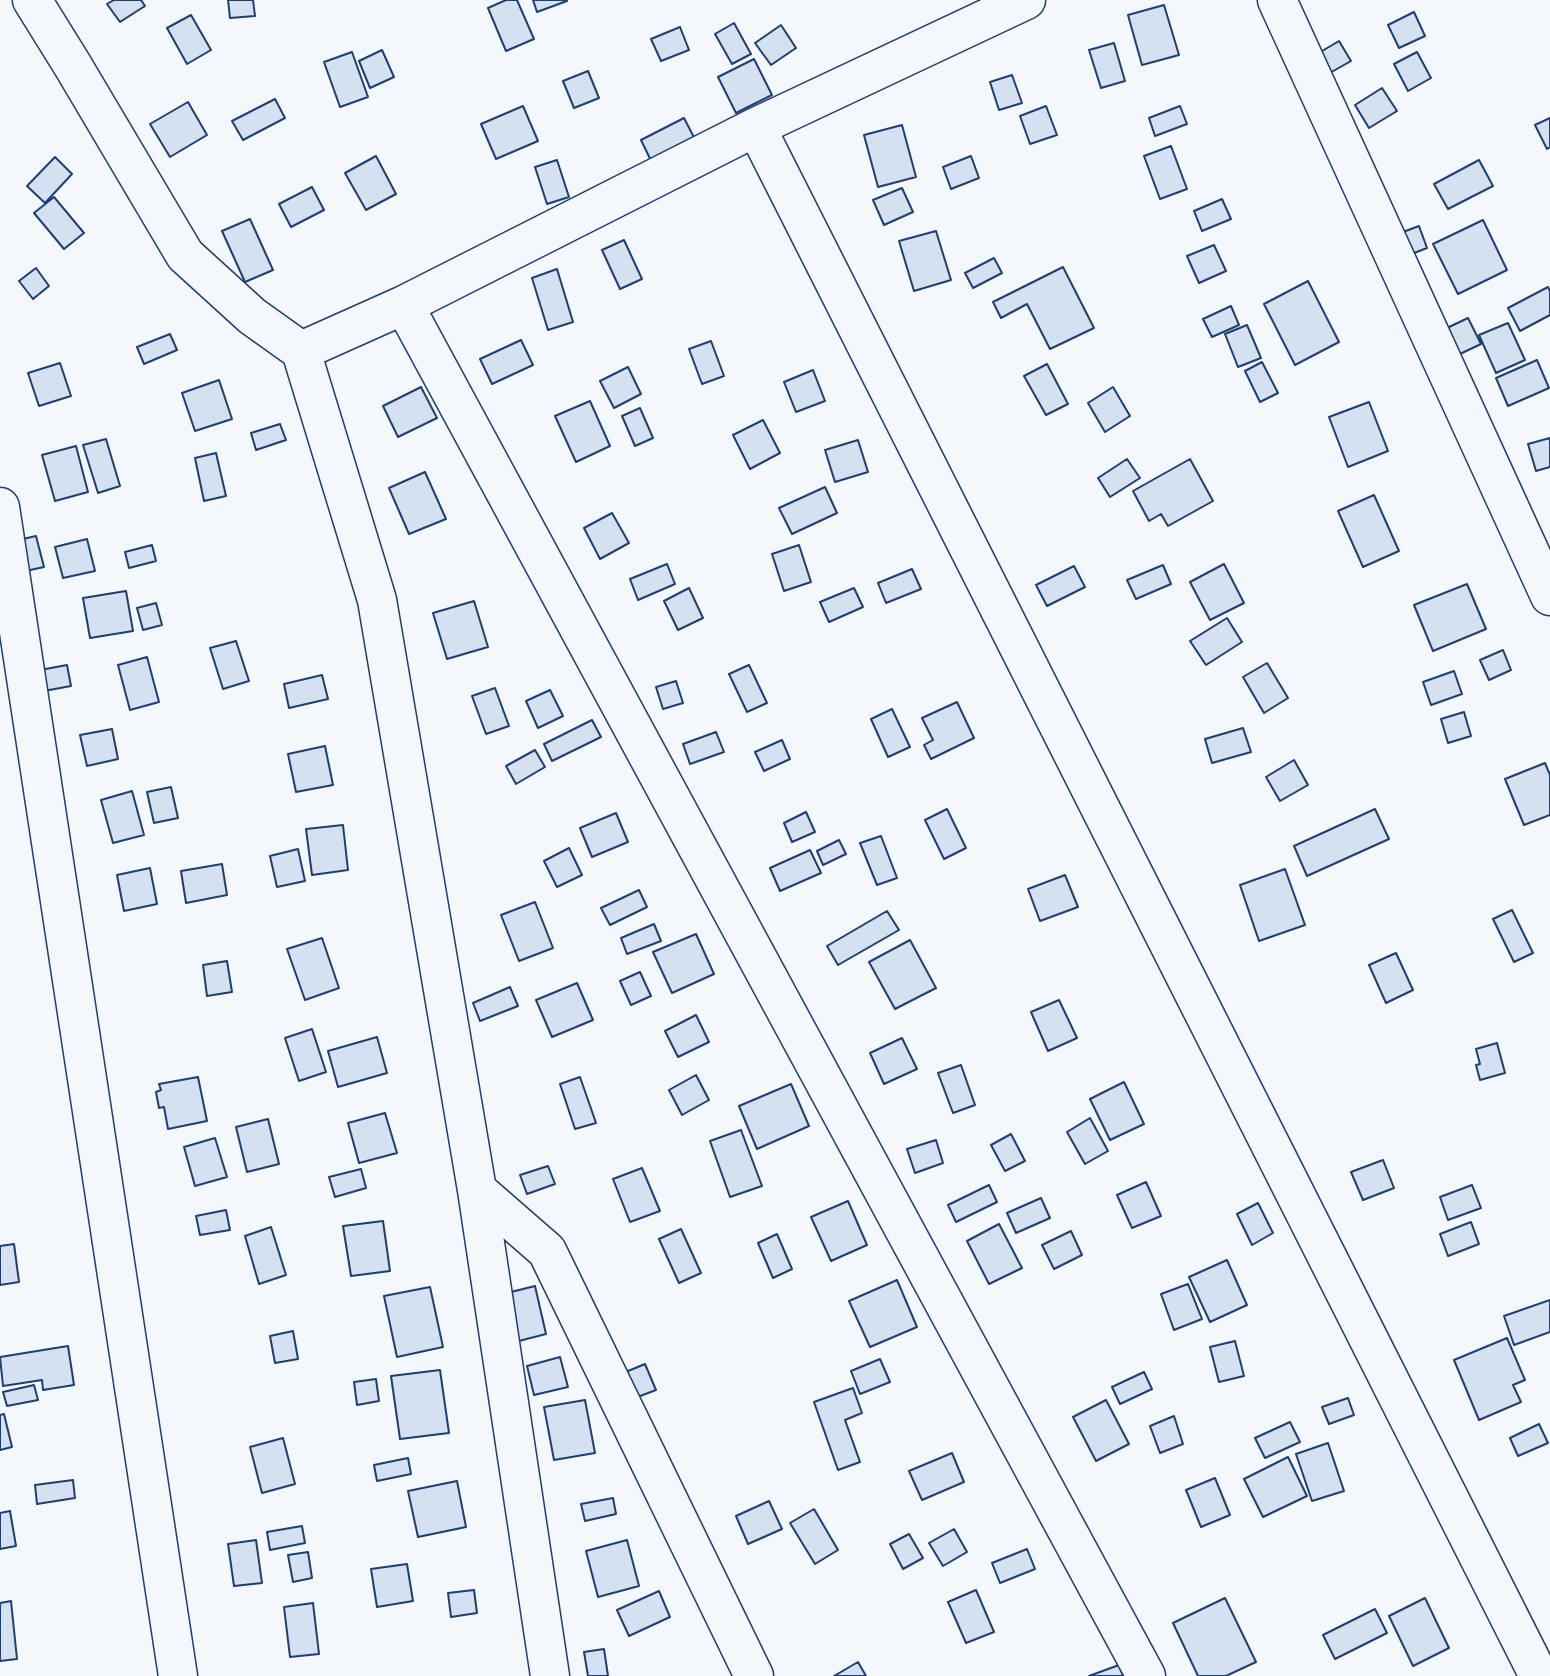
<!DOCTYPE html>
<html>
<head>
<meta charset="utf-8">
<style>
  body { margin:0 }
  canvas { display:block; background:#f4f7fb }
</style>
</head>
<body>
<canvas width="1550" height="1676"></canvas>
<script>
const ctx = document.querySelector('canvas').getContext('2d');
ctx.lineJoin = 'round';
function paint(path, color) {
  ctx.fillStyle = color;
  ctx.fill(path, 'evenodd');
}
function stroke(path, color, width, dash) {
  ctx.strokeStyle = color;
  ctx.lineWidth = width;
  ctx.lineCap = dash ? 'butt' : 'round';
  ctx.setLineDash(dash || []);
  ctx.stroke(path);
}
const building = new Path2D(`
  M 114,0 L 141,0 L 145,6 L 120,22 L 107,4 Z
  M 228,0 L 253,0 L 255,16 L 230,18 Z
  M 506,0 L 517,0 L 534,39 L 506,51 L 488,8 Z
  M 533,0 L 567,0 L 567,1 L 537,12 Z
  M 1164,5 L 1179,55 L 1142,65 L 1128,15 Z
  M 1414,12 L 1425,36 L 1399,48 L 1388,25 Z
  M 191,15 L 211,50 L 187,64 L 167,28 Z
  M 734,23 L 751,54 L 732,64 L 715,34 Z
  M 781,25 L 796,48 L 771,65 L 755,43 Z
  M 680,27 L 689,50 L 661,61 L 651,39 Z
  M 1339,41 L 1351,61 L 1328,74 L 1317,54 Z
  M 1114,43 L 1125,81 L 1101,88 L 1089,50 Z
  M 382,50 L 394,77 L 370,88 L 359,61 Z
  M 352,52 L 368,97 L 340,107 L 324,62 Z
  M 1417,52 L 1431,78 L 1408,91 L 1394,64 Z
  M 754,59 L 772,95 L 736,113 L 718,77 Z
  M 588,71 L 599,98 L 574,108 L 563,81 Z
  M 1012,75 L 1022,103 L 999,110 L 990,82 Z
  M 1382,88 L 1397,111 L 1369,128 L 1355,105 Z
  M 275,99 L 285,118 L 243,140 L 232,121 Z
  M 188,102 L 207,135 L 170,157 L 150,124 Z
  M 523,106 L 538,141 L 496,159 L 481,124 Z
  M 1046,106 L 1057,135 L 1030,144 L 1020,116 Z
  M 1180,106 L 1187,124 L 1155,136 L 1149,118 Z
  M 684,118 L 700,149 L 656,171 L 641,140 Z
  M 1550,118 L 1550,147 L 1547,149 L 1535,125 Z
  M 902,125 L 916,177 L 878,187 L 864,135 Z
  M 1171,146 L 1187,189 L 1160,199 L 1144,156 Z
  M 376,156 L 396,194 L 366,210 L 345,173 Z
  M 971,156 L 979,178 L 951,189 L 943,167 Z
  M 55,157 L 72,174 L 45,203 L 27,186 Z
  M 557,160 L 569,197 L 547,204 L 535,167 Z
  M 1479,160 L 1493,186 L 1448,209 L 1434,184 Z
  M 312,187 L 324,210 L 291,227 L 279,204 Z
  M 902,188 L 913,212 L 884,225 L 873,200 Z
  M 54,197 L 84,233 L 64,249 L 34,213 Z
  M 1222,199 L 1231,219 L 1202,231 L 1194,211 Z
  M 250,219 L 273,270 L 245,282 L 222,231 Z
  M 1483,220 L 1507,270 L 1458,294 L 1433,244 Z
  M 1419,226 L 1427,248 L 1404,257 L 1395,235 Z
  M 936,231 L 951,280 L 914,291 L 899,241 Z
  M 624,240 L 642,279 L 620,289 L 602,250 Z
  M 1214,245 L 1226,271 L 1199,283 L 1187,256 Z
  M 994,258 L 1002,273 L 973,288 L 965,273 Z
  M 1063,267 L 1094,328 L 1050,349 L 1027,304 L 1001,318 L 993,302 Z
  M 36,268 L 49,286 L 33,299 L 19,281 Z
  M 557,269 L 573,322 L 548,330 L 532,278 Z
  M 1308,281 L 1339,342 L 1295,365 L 1264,304 Z
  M 1548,287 L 1550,291 L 1550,315 L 1520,331 L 1508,308 Z
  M 1231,306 L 1239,325 L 1212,337 L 1203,319 Z
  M 1468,318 L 1481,344 L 1460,354 L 1447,328 Z
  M 1508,323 L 1525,360 L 1496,373 L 1479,335 Z
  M 1247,325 L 1261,358 L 1238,367 L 1225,334 Z
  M 170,334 L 177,350 L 144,364 L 137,347 Z
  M 521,340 L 533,365 L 492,384 L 480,359 Z
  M 711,341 L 724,376 L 702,384 L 689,349 Z
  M 1537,360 L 1549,388 L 1508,406 L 1496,378 Z
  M 1262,362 L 1278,393 L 1260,402 L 1245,371 Z
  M 60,363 L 71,396 L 39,406 L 28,373 Z
  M 1047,364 L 1068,404 L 1046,415 L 1024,376 Z
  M 628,367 L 641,394 L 614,408 L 600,381 Z
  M 813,370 L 825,401 L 796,412 L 784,382 Z
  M 219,380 L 232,419 L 195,431 L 182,393 Z
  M 421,387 L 437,418 L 398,437 L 383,406 Z
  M 1113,387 L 1130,416 L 1105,432 L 1088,403 Z
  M 590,401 L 610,446 L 576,462 L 555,416 Z
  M 1369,402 L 1388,451 L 1348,467 L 1329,417 Z
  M 640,408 L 653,438 L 635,446 L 622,416 Z
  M 763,420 L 780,453 L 750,469 L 733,435 Z
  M 280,424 L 286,440 L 256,450 L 251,433 Z
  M 1550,438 L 1550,467 L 1536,471 L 1528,444 Z
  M 106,439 L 120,486 L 98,493 L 83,445 Z
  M 858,440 L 868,472 L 835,482 L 825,450 Z
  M 76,446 L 88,492 L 55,501 L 42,455 Z
  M 216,453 L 226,496 L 204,501 L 195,458 Z
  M 1127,459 L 1140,478 L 1110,497 L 1098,478 Z
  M 1190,459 L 1213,501 L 1168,526 L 1161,514 L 1149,521 L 1133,491 Z
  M 425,472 L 446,519 L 409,534 L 389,488 Z
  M 825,487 L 837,513 L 792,534 L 779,508 Z
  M 1374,495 L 1399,551 L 1363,567 L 1338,511 Z
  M 612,513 L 629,543 L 600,559 L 584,528 Z
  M 36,536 L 44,567 L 21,572 L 14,541 Z
  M 87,539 L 95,571 L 63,578 L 55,547 Z
  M 152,545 L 156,561 L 129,568 L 125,552 Z
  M 799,545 L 811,582 L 784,591 L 772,554 Z
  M 667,564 L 675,584 L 638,600 L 630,579 Z
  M 1224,564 L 1244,603 L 1210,620 L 1190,582 Z
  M 1163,565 L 1171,584 L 1136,599 L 1127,580 Z
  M 1074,566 L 1085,587 L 1047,606 L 1036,585 Z
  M 912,569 L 921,589 L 886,603 L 878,583 Z
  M 1467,584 L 1486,629 L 1433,651 L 1414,605 Z
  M 689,588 L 703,618 L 678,630 L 664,601 Z
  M 854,588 L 863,607 L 829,622 L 820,602 Z
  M 126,591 L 133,631 L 90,638 L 83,598 Z
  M 474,601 L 488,647 L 447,659 L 433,613 Z
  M 156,603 L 162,625 L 143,630 L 137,608 Z
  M 1227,618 L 1242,642 L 1206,665 L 1190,641 Z
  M 236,641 L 249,681 L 223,689 L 210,648 Z
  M 1503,650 L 1511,670 L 1489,680 L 1480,660 Z
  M 147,657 L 159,702 L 130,710 L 118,665 Z
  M 1267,663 L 1288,698 L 1264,713 L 1243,677 Z
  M 67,665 L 71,686 L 44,691 L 40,670 Z
  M 749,665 L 767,703 L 747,712 L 729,674 Z
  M 1454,671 L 1462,694 L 1431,705 L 1423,682 Z
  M 322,675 L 328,699 L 289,708 L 284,684 Z
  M 676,681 L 683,703 L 663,709 L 656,687 Z
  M 495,688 L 509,726 L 486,734 L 472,696 Z
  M 550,690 L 563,716 L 538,728 L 526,701 Z
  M 957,702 L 974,738 L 931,759 L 924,745 L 933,740 L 922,718 Z
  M 892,709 L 910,747 L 888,757 L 871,719 Z
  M 1464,712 L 1471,736 L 1448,743 L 1441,719 Z
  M 592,720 L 601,737 L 552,761 L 544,744 Z
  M 1243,728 L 1251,752 L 1212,763 L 1205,739 Z
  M 112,729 L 118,759 L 87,766 L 80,735 Z
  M 716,732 L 724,752 L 690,764 L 683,744 Z
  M 782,740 L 790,759 L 764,771 L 755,752 Z
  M 325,746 L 333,785 L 296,792 L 288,754 Z
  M 535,750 L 545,767 L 516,784 L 506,766 Z
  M 1294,760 L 1308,785 L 1280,801 L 1266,777 Z
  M 1545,763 L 1550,775 L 1550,815 L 1524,825 L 1505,779 Z
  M 171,787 L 178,818 L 154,823 L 147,792 Z
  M 132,791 L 144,835 L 113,843 L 101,800 Z
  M 947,809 L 966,848 L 944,859 L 925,820 Z
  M 1375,809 L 1389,839 L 1307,876 L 1294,846 Z
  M 806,812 L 815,832 L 792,842 L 784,823 Z
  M 616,813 L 628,842 L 592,857 L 580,828 Z
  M 343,825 L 348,870 L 312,875 L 306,829 Z
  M 881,836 L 897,878 L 877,885 L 860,843 Z
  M 839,840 L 846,854 L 823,865 L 817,851 Z
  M 569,848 L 582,875 L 557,887 L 544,861 Z
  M 298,849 L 305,881 L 277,887 L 270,856 Z
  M 810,850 L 821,873 L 780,891 L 770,868 Z
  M 222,864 L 227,895 L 186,903 L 181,871 Z
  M 150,868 L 157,904 L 124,911 L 117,875 Z
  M 1285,869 L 1305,925 L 1259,941 L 1240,885 Z
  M 1065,875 L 1078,907 L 1040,921 L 1028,889 Z
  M 639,890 L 647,907 L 610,925 L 601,908 Z
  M 535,902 L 553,948 L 519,961 L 501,915 Z
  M 1512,910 L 1533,953 L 1514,962 L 1493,919 Z
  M 887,911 L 899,930 L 838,965 L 827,946 Z
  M 654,924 L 661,941 L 627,954 L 621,938 Z
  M 696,934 L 714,974 L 672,993 L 653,952 Z
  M 322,938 L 339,988 L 305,1000 L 287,949 Z
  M 910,940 L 936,988 L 895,1009 L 869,962 Z
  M 1396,953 L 1413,990 L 1386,1003 L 1369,965 Z
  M 227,961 L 232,992 L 207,996 L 203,965 Z
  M 640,972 L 651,996 L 631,1005 L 620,981 Z
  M 577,983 L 593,1020 L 552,1037 L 536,1000 Z
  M 510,987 L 518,1006 L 480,1021 L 473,1003 Z
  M 1059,1000 L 1077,1038 L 1048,1051 L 1031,1012 Z
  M 696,1015 L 709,1042 L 678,1057 L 665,1031 Z
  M 312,1029 L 326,1072 L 299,1081 L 285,1038 Z
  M 377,1037 L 387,1073 L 338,1087 L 328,1051 Z
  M 902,1038 L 917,1069 L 884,1084 L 870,1053 Z
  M 1497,1043 L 1505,1073 L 1480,1080 L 1476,1065 L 1480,1064 L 1476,1049 Z
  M 961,1065 L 975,1105 L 953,1113 L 938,1073 Z
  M 696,1075 L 709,1100 L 682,1115 L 669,1090 Z
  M 198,1077 L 207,1121 L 168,1129 L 164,1107 L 159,1108 L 156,1092 L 161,1090 L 159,1084 Z
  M 580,1077 L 596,1123 L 575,1129 L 560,1084 Z
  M 1124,1082 L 1144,1124 L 1110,1140 L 1090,1099 Z
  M 791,1084 L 809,1126 L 757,1149 L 739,1106 Z
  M 385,1113 L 397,1153 L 359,1163 L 348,1123 Z
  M 1090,1118 L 1108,1151 L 1085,1164 L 1067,1132 Z
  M 268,1119 L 279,1164 L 247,1172 L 236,1127 Z
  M 741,1130 L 762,1186 L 730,1197 L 710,1141 Z
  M 1011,1134 L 1025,1161 L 1005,1171 L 991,1145 Z
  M 215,1138 L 227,1177 L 195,1186 L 184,1147 Z
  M 936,1140 L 943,1163 L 915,1173 L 907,1149 Z
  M 1383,1160 L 1394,1188 L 1363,1200 L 1351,1172 Z
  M 548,1166 L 555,1184 L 527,1194 L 520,1175 Z
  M 642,1168 L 660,1211 L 630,1222 L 613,1179 Z
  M 361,1169 L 366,1188 L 335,1197 L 329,1177 Z
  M 1146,1182 L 1161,1216 L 1132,1228 L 1117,1195 Z
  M 989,1185 L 997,1202 L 956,1222 L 948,1205 Z
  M 1472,1185 L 1481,1208 L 1448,1220 L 1440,1197 Z
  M 1041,1198 L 1050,1218 L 1016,1233 L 1007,1213 Z
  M 848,1201 L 867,1245 L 831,1261 L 811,1217 Z
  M 1258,1203 L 1273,1233 L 1252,1245 L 1237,1214 Z
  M 226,1210 L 230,1230 L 200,1235 L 196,1216 Z
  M 383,1221 L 390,1271 L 351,1276 L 343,1226 Z
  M 1471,1222 L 1479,1244 L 1448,1256 L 1440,1234 Z
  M 999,1224 L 1022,1268 L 989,1284 L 967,1241 Z
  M 271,1227 L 286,1275 L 259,1284 L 245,1236 Z
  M 681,1229 L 701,1273 L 679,1283 L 659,1239 Z
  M 1071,1231 L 1082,1255 L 1054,1269 L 1042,1245 Z
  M 777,1234 L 792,1269 L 773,1278 L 758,1243 Z
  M 14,1244 L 19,1282 L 0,1285 L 0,1246 Z
  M 1227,1260 L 1247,1305 L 1210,1322 L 1189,1277 Z
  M 897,1280 L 917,1327 L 870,1347 L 849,1301 Z
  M 1188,1284 L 1202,1319 L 1174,1330 L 1161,1294 Z
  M 535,1286 L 546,1334 L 515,1342 L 503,1294 Z
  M 430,1287 L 443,1347 L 397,1357 L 384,1296 Z
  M 1550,1300 L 1550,1332 L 1514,1345 L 1504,1316 Z
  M 293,1331 L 298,1359 L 275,1363 L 270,1336 Z
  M 1507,1338 L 1525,1380 L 1513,1385 L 1521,1402 L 1479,1420 L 1454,1360 Z
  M 1235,1341 L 1244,1376 L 1219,1382 L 1210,1347 Z
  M 68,1346 L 74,1385 L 43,1390 L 42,1380 L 3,1386 L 0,1357 Z
  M 560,1357 L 568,1387 L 534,1395 L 527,1366 Z
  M 880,1359 L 890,1382 L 860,1394 L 851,1371 Z
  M 645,1364 L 656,1390 L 627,1401 L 616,1376 Z
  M 440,1370 L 449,1433 L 400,1439 L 391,1376 Z
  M 1144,1372 L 1152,1389 L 1120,1404 L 1112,1387 Z
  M 376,1379 L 379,1401 L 357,1405 L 354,1382 Z
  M 34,1385 L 38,1400 L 7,1406 L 3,1392 Z
  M 853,1388 L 862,1413 L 845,1420 L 860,1462 L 838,1470 L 814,1402 Z
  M 1348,1398 L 1354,1415 L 1329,1424 L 1322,1407 Z
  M 585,1400 L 595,1453 L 554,1460 L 544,1407 Z
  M 1106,1400 L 1129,1444 L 1096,1461 L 1073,1417 Z
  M 4,1414 L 12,1447 L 0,1450 L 0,1415 Z
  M 1174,1416 L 1183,1444 L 1160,1453 L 1150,1426 Z
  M 1290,1422 L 1300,1442 L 1265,1458 L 1255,1438 Z
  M 1539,1424 L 1548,1443 L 1518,1456 L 1510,1438 Z
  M 283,1438 L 295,1484 L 262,1493 L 250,1447 Z
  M 1328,1443 L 1344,1491 L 1312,1501 L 1296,1454 Z
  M 952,1453 L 964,1482 L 922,1500 L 909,1471 Z
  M 1288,1457 L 1307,1496 L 1263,1517 L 1244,1479 Z
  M 408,1458 L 411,1474 L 377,1481 L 374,1465 Z
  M 1215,1478 L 1230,1515 L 1201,1527 L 1186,1490 Z
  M 73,1480 L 75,1498 L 37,1504 L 35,1485 Z
  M 457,1481 L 466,1527 L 418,1537 L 408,1491 Z
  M 613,1498 L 616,1514 L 585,1521 L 581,1504 Z
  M 769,1501 L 782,1529 L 748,1544 L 736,1516 Z
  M 814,1509 L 838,1550 L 815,1564 L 790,1523 Z
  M 10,1511 L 16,1546 L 0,1549 L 0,1513 Z
  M 302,1526 L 305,1543 L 270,1550 L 267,1532 Z
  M 954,1529 L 967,1552 L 943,1566 L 929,1543 Z
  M 909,1534 L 923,1558 L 903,1569 L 890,1544 Z
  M 256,1540 L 262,1583 L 234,1586 L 228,1544 Z
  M 627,1540 L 639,1586 L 598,1597 L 586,1551 Z
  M 1027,1549 L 1035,1569 L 1000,1583 L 992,1563 Z
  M 308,1552 L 312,1578 L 293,1582 L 288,1555 Z
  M 407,1564 L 413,1601 L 377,1607 L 371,1569 Z
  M 474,1590 L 477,1613 L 451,1617 L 448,1593 Z
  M 976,1590 L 994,1632 L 966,1643 L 948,1602 Z
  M 659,1591 L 670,1617 L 629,1636 L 617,1610 Z
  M 1225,1598 L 1256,1662 L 1226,1676 L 1198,1676 L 1173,1623 Z
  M 1425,1598 L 1449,1648 L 1413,1666 L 1389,1616 Z
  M 11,1601 L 17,1659 L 0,1661 L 0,1603 Z
  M 313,1603 L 319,1654 L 290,1657 L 284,1607 Z
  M 1375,1609 L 1387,1633 L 1335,1659 L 1323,1635 Z
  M 604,1649 L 608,1676 L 588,1676 L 584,1652 Z
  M 858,1662 L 866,1676 L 834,1676 Z
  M 1119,1665 L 1123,1676 L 1089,1676 Z`);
paint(building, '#d5e0f0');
stroke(building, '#1d3f73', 2);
const minor = new Path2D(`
  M 32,0 L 73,66 L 185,255 L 252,316 L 301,351 L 377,600 L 477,1190 L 550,1676
  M 1277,0 L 1550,596
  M 756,127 L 1539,1676
  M 404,305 L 1146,1676
  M 301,351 L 404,305 L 756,127 L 1026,0
  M 0,507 L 178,1676
  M 477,1190 L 547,1251 L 754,1676`);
stroke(minor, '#1d3f73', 41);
stroke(minor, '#f4f7fb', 38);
</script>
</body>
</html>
